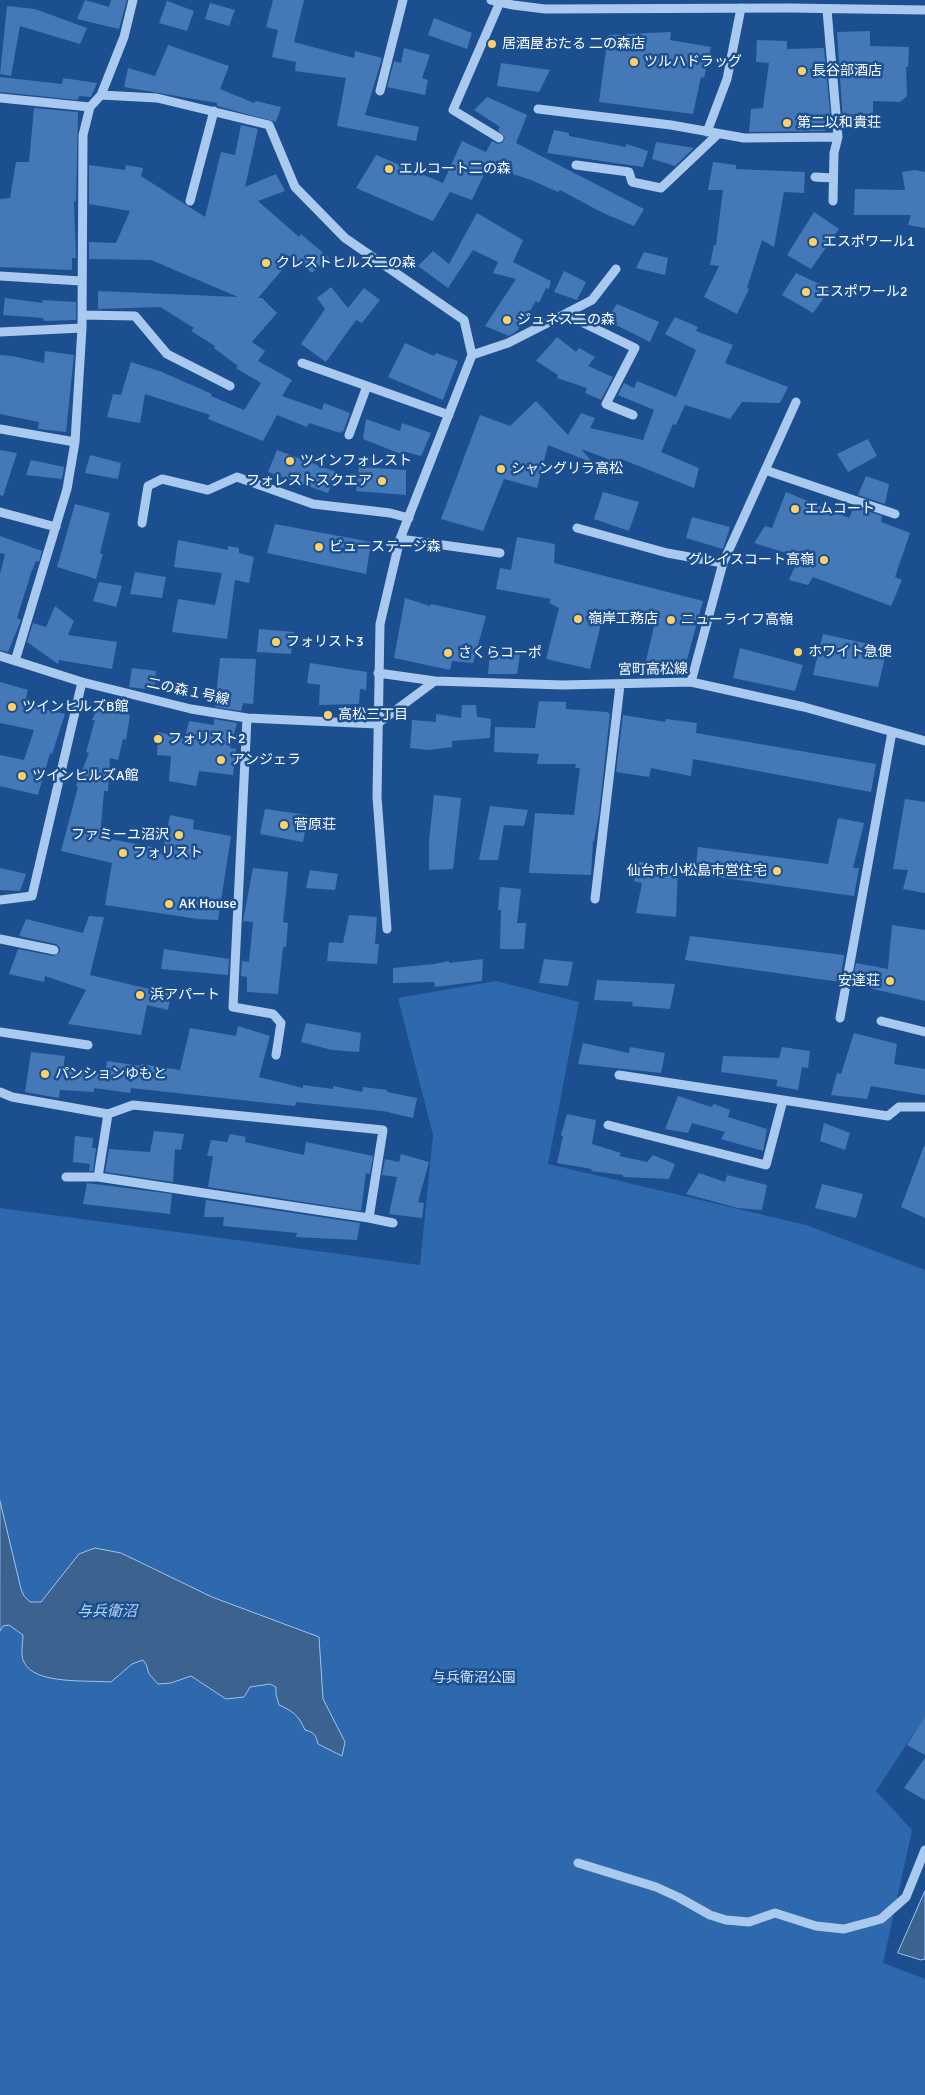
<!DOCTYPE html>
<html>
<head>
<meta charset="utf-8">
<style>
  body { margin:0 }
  canvas { display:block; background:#1b4f8f }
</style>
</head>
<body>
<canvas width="925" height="2095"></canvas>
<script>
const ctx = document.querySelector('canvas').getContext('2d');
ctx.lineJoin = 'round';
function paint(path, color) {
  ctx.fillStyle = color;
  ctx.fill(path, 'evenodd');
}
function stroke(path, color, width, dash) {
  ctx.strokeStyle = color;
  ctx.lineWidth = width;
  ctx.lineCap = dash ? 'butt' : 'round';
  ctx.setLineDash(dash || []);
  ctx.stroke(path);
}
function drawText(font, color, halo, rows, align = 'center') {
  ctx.font = font + ' Signika,"Noto Sans JP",sans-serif';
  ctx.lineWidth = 5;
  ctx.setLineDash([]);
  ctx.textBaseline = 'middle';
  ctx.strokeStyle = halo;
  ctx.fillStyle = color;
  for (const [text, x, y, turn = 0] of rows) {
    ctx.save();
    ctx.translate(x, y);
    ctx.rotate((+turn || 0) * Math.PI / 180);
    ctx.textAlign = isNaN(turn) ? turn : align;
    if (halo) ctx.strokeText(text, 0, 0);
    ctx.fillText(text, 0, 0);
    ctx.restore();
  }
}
paint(new Path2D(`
  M 496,981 L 579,1002 L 548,1164 L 806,1225 L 925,1270 L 925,1716 L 876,1791 L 912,1830 L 883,1963 L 925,1979 L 925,2095 L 0,2095 L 0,1208 L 420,1265 L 433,1135 L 398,998 Z`), '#2e69ad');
const water = new Path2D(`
  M 0,1501 L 21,1589 L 24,1596 L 30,1602 L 41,1602 L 79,1554 L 95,1548 L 121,1553 L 212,1597 L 319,1637 L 323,1699 L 345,1742 L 342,1756 L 318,1744 C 316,1735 314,1732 305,1730 C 299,1716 293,1711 279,1705 L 276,1694 L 276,1687 L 270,1684 L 250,1687 L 244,1697 L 226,1699 L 191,1676 L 171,1683 L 158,1684 L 149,1674 L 146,1664 L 143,1660 L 132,1664 L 111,1682 C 89,1680 34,1685 24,1662 C 20,1655 23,1643 23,1635 L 9,1625 L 3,1626 L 0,1631 Z
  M 925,1891 L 925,1959 L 921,1960 L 898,1953 Z`);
paint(water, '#3c6290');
stroke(water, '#9cc4f0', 1);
paint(new Path2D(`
  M 85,0 L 109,7 L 111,0 L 127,0 L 119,29 L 77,19 Z
  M 273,0 L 304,0 L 294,42 L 354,58 L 355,51 L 382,58 L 365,115 L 419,127 L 416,141 L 337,126 L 346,78 L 295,71 L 296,62 L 272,57 L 278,30 L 266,27 Z
  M 167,1 L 194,11 L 187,31 L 159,23 Z
  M 210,3 L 235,10 L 229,26 L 205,19 Z
  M 7,6 L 35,9 L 87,28 L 80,44 L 20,26 L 11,76 L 0,74 Z
  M 434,18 L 472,33 L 467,49 L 428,35 Z
  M 870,31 L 870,46 L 909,47 L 908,67 L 906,67 L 907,96 L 900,102 L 873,101 L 873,120 L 843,122 L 837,32 Z
  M 671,32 L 670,40 L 711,47 L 704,78 L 701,77 L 693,114 L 599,102 L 608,35 Z
  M 757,40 L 787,41 L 787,49 L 824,48 L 831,123 L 825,124 L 825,131 L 749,132 L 751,109 L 763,108 L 769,63 L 756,62 Z
  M 168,45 L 229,66 L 220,89 L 254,103 L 256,101 L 281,107 L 276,122 L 217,106 L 217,103 L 124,87 L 128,68 L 155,76 Z
  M 404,48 L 430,55 L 422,78 L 428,80 L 425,95 L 387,87 L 394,61 L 401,63 Z
  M 501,63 L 550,70 L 539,92 L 497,86 Z
  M 0,77 L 62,84 L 63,78 L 97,83 L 91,97 L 79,96 L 78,100 L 0,92 Z
  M 487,97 L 527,115 L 516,143 L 644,209 L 634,226 L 603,213 L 560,190 L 558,192 L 531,180 L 488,166 L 472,200 L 450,192 L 433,221 L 356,188 L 376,155 L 443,183 L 462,141 L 486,152 L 492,141 L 498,144 L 502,143 L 505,138 L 498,130 L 500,127 L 474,110 Z
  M 34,108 L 78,112 L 76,202 L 74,201 L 76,258 L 72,258 L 72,270 L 0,267 L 0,199 L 10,198 L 16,162 L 29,162 Z
  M 241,125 L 258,129 L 245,187 L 276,174 L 285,191 L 258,201 L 299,237 L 301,234 L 329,258 L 312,273 L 293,257 L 258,298 L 262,298 L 277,313 L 252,342 L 265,351 L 258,361 L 292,380 L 282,396 L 322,410 L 324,403 L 350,413 L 343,432 L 341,431 L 340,433 L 309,423 L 307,427 L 277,415 L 263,441 L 208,419 L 210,415 L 145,394 L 140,423 L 107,417 L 113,394 L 121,395 L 131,362 L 162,372 L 212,394 L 211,396 L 244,410 L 261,383 L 236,368 L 238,366 L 214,348 L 215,346 L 191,331 L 194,328 L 160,307 L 98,309 L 98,291 L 238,297 L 151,260 L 89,259 L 89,242 L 116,243 L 130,211 L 89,204 L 89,165 L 125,170 L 126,165 L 143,168 L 141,176 L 205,217 L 221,152 L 235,155 Z
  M 554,130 L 569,133 L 569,136 L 626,147 L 626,144 L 648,151 L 643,167 L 547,153 Z
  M 656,142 L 694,148 L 675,166 L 652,159 Z
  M 713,162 L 736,165 L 736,169 L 805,172 L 804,193 L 784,192 L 774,247 L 762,240 L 747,288 L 749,289 L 737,314 L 704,297 L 719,266 L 710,265 L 714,245 L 716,245 L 723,190 L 708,190 Z
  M 915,170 L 925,172 L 925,228 L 908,225 L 911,215 L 854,215 L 855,189 L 905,190 L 902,172 Z
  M 814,212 L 839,229 L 811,269 L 787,255 Z
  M 477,213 L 523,240 L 513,262 L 551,281 L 549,289 L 546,288 L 539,303 L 536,301 L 517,331 L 509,336 L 485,326 L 516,279 L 493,273 L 498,262 L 473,250 L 448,288 L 418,266 L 433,251 L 449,264 Z
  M 644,252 L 668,258 L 665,275 L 636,268 Z
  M 564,271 L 586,282 L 577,300 L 554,292 Z
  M 796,273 L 830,289 L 813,313 L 782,295 Z
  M 331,287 L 348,308 L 364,288 L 380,300 L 362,323 L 356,320 L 326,362 L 301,344 L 325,309 L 317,298 Z
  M 5,298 L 43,303 L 42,300 L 76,302 L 76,320 L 44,321 L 43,318 L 3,315 Z
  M 617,304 L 659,322 L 650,342 L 606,320 Z
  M 675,317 L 698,327 L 696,331 L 733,345 L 725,363 L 788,387 L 780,403 L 742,402 L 730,419 L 685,405 L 676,425 L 673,424 L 661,452 L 699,468 L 694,488 L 621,459 L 619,463 L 581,449 L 593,463 L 548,445 L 537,488 L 504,479 L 483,531 L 441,519 L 480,415 L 510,426 L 536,401 L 568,435 L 581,413 L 595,418 L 590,428 L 643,440 L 654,410 L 618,395 L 624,383 L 634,388 L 637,381 L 676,397 L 696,350 L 665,334 Z
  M 557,337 L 576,352 L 579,348 L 595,357 L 588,366 L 613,377 L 601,400 L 585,393 L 587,388 L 557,378 L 558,375 L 536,361 Z
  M 405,343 L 434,356 L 436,353 L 458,361 L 443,400 L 388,377 Z
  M 45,351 L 74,355 L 66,432 L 38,429 L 39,422 L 0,414 L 0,355 L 12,356 L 44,363 Z
  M 366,419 L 400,431 L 402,423 L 431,433 L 421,456 L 406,452 L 406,456 L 363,439 Z
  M 868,439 L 877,456 L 848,472 L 837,454 Z
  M 0,450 L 17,453 L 3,496 L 0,495 Z
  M 277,450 L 336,472 L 328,493 L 268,472 Z
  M 90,455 L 121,463 L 118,479 L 85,473 Z
  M 31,460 L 64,467 L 62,479 L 26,475 Z
  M 359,467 L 406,470 L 406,495 L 356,491 Z
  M 866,476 L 889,484 L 885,504 L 858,495 Z
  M 603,492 L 639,502 L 629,531 L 594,519 Z
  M 786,492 L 849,518 L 854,507 L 882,516 L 881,522 L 910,533 L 895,577 L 902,580 L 891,606 L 813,577 L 808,585 L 789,580 L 799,557 L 754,543 L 765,526 L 772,528 Z
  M 75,504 L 110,513 L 100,553 L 103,554 L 96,579 L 57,567 Z
  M 692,517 L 730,527 L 723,549 L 686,538 Z
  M 275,524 L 371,542 L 366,574 L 267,553 Z
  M 0,536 L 42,551 L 39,562 L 36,561 L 31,573 L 17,618 L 21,620 L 8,652 L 0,650 L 0,574 L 5,554 L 0,553 Z
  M 517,537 L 555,544 L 554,563 L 703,601 L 683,674 L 644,669 L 655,622 L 604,611 L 590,669 L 546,659 L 559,608 L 549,603 L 551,599 L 496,589 L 500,568 L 511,570 Z
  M 178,540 L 228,550 L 228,546 L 239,548 L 239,553 L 254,557 L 249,583 L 235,580 L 227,639 L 172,632 L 178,599 L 215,605 L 222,573 L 174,567 Z
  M 135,572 L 166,577 L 162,598 L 130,594 Z
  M 99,582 L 122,586 L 116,607 L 93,601 Z
  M 405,598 L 430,606 L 431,604 L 486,616 L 473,663 L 452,661 L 450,670 L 394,658 Z
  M 55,606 L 74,621 L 68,635 L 117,642 L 112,669 L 59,660 L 58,664 L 27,642 L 33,623 L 46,627 Z
  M 259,629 L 294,632 L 291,654 L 257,652 Z
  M 823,634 L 887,648 L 878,687 L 813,675 Z
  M 740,648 L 803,665 L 795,691 L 733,678 Z
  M 490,652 L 520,654 L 517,674 L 488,674 Z
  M 220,658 L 256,659 L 253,704 L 243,703 L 241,711 L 215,707 Z
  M 310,663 L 367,672 L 366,690 L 360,689 L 359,704 L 319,705 L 320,685 L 307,683 Z
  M 132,668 L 156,671 L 154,690 L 129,687 Z
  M 0,682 L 28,690 L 24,705 L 65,714 L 52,754 L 50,753 L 38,795 L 0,786 L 0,755 L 24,760 L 34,730 L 0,723 Z
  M 539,701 L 566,702 L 566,709 L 607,712 L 610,714 L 599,813 L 594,841 L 593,841 L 591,875 L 529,873 L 535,813 L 574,815 L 580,768 L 575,768 L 576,764 L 537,764 L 539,754 L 494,752 L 495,727 L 535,728 Z
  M 99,704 L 130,715 L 126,740 L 123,739 L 118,760 L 110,758 L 108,791 L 104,791 L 100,837 L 163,849 L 170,815 L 194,820 L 193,829 L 231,836 L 218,920 L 198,919 L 105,905 L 112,863 L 61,851 L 78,787 L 76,786 L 89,753 L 86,752 L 95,720 L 92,720 Z
  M 462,705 L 476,705 L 477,717 L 491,719 L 490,738 L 452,741 L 452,747 L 429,750 L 410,748 L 412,720 L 436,722 L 436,714 L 461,718 Z
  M 623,715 L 665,722 L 666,719 L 697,723 L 696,733 L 876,764 L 871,792 L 693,759 L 691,776 L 651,768 L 649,777 L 616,772 Z
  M 214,719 L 237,723 L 230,748 L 236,749 L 233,775 L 199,771 L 196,786 L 169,781 L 171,756 L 157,755 L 158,732 L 185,738 L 189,721 L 214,725 Z
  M 434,795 L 461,798 L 453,869 L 429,870 L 429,841 Z
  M 905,799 L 925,802 L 925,893 L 903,889 L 908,870 L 893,869 Z
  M 490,806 L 528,810 L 524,826 L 504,825 L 498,860 L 479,860 Z
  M 265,809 L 308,815 L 303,842 L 260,834 Z
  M 838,818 L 864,823 L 853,868 L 859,868 L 854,896 L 695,874 L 698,847 L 828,864 Z
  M 639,862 L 678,867 L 676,917 L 636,913 L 642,883 L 634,881 Z
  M 0,868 L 26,874 L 20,891 L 0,890 Z
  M 253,868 L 288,872 L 283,922 L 288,923 L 286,947 L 283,947 L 278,994 L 247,992 L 247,977 L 241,976 L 242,961 L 249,962 L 253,922 L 243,921 Z
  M 310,870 L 338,874 L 335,890 L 306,888 Z
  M 500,887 L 521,889 L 517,923 L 526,923 L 524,949 L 500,949 L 501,910 L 498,910 Z
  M 349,915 L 377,917 L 375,944 L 379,944 L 377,964 L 327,961 L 329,942 L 343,943 Z
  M 89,916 L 104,917 L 90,975 L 171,994 L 168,1010 L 147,1005 L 141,1035 L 68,1024 L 86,990 L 45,976 L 44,982 L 9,974 L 18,949 L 53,956 L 60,952 L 60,948 L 56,944 L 19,936 L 26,919 L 83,933 Z
  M 892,925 L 925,930 L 925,1001 L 852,984 L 856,963 L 888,969 Z
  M 690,936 L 844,955 L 840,982 L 685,960 Z
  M 164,949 L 229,959 L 228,975 L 161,969 Z
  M 483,959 L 482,981 L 435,987 L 434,982 L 393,983 L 393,968 L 434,964 L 449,961 L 449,963 Z
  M 544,959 L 573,962 L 568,986 L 539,983 Z
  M 597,980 L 675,984 L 670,1009 L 632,1006 L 633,1002 L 594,1000 Z
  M 306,1023 L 361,1033 L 359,1052 L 332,1050 L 301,1042 Z
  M 238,1026 L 270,1036 L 259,1077 L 303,1088 L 303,1085 L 333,1089 L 333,1086 L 362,1092 L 363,1087 L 387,1090 L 387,1092 L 417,1098 L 413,1118 L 383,1111 L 296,1102 L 295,1106 L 131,1088 L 130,1093 L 94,1088 L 94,1092 L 60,1090 L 59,1098 L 25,1092 L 31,1052 L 65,1056 L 63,1069 L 105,1074 L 107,1061 L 141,1066 L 141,1064 L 180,1070 L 190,1028 L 236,1036 Z
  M 854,1033 L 897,1044 L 894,1064 L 925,1069 L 925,1095 L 871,1086 L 867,1099 L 831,1095 L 837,1073 L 841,1074 Z
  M 583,1043 L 629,1053 L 630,1047 L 665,1053 L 661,1073 L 578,1064 Z
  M 782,1047 L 810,1051 L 808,1068 L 802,1067 L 798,1090 L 776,1086 L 778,1080 L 721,1072 L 723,1056 L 779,1058 Z
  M 678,1096 L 711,1107 L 714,1104 L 730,1110 L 728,1117 L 767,1129 L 763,1151 L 721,1139 L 725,1132 L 692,1123 L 688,1133 L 665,1129 Z
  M 567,1114 L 596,1120 L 592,1144 L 621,1153 L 619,1156 L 647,1162 L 653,1155 L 675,1164 L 669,1179 L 623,1177 L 623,1175 L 591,1171 L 592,1169 L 557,1163 L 563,1136 L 561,1135 Z
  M 824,1123 L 850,1133 L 845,1150 L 820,1141 Z
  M 154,1131 L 184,1134 L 181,1150 L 175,1149 L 173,1182 L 105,1172 L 109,1149 L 150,1152 Z
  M 230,1134 L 246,1137 L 245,1142 L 304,1155 L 306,1142 L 373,1156 L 370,1174 L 366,1173 L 361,1211 L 208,1187 L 213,1156 L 207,1156 L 211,1140 L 227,1142 Z
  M 75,1136 L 93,1138 L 92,1148 L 96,1148 L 93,1171 L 89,1171 L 90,1164 L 73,1162 Z
  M 924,1146 L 925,1147 L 925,1218 L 901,1207 Z
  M 401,1154 L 429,1162 L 418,1202 L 424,1203 L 422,1218 L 389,1214 L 397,1177 L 382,1175 L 385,1159 L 399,1162 Z
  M 699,1173 L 725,1182 L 727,1175 L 767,1185 L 762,1210 L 738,1208 L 686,1194 Z
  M 87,1183 L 172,1194 L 170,1214 L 83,1204 Z
  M 822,1184 L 863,1194 L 856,1218 L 815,1208 Z
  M 206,1200 L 360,1223 L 357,1240 L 296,1237 L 297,1233 L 223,1226 L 224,1217 L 204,1217 Z
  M 925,1716 L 925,1755 L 907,1745 Z
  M 925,1758 L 925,1800 L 904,1788 Z`), '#4478b7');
stroke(new Path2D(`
  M 491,0 L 513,5 L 545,9 L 789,8 L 925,10
  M 827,10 L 838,137 L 834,153 L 833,201
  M 380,91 L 403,0
  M 101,95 L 157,98 L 269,125 L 295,187 L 345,238 L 464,320 L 472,355 L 400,539 L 380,624 L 377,797 L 387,929
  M 0,98 L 90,107
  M 538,109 L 671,125 L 744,138 L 838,137
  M 707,132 L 727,79 L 741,8
  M 499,138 L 453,110 L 500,2
  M 576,165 L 629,172 L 632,182 L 661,188 L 718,134
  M 815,177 L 833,178
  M 190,201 L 214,111
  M 0,276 L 81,281
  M 565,314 L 592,300 L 616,269
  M 82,315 L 135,316 L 167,354 L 230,386
  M 0,332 L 82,328
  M 472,355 L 508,343 L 565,314 L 635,348 L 606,404 L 633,415
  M 302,363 L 449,415
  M 0,429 L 75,442
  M 349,435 L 367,386
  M 765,470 L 895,514
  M 0,512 L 56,527
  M 142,523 L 148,486 L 162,479 L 208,490 L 237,477 L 313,504 L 390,513 L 409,518
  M 577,528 L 667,553 L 723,563
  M 400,539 L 500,553
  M 0,656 L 82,682 L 191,709 L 247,718 L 377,724
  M 15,661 L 67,489 L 75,442 L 82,328 L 83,135 L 90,107 L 101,95 L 124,37 L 133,0
  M 378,673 L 435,681 L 563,685 L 691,682 L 804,707 L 925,741
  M 691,682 L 723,563 L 796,402
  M 247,718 L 233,1007 L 273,1014 L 281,1023 L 276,1055
  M 377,724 L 435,681
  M 595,899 L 620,685
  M 0,900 L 32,896 L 82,682
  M 0,939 L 54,950
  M 840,1018 L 892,732
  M 881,1021 L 925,1032
  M 0,1032 L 88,1045
  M 619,1075 L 783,1100
  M 0,1092 L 12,1097 L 108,1114 L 133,1105 L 383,1130 L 369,1218 L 98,1177 L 108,1114
  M 608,1125 L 766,1165 L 783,1100 L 888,1116 L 899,1107 L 925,1107
  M 66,1177 L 98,1177
  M 369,1218 L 393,1223
  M 578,1863 L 656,1887 L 678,1897 L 710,1915 L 726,1920 L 749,1922 L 775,1913 L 816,1926 L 844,1929 L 881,1919 L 906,1897 L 925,1850`), '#a9c9ee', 9);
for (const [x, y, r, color] of [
  [492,44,5,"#ffd166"],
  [634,62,5,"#ffd166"],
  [802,71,5,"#ffd166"],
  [787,123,5,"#ffd166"],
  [389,169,5,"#ffd166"],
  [813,242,5,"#ffd166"],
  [266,263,5,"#ffd166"],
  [806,292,5,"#ffd166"],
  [507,320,5,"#ffd166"],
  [290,461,5,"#ffd166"],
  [501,469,5,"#ffd166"],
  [382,481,5,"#ffd166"],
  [795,509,5,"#ffd166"],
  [319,547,5,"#ffd166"],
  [824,560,5,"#ffd166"],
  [578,619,5,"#ffd166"],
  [671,620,5,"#ffd166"],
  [276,642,5,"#ffd166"],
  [798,652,5,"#ffd166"],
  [448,653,5,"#ffd166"],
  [12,707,5,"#ffd166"],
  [328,715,5,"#ffd166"],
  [158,739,5,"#ffd166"],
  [221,760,5,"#ffd166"],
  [22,776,5,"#ffd166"],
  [284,825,5,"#ffd166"],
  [179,835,5,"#ffd166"],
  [123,853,5,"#ffd166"],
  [777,871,5,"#ffd166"],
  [169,904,5,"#ffd166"],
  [890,981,5,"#ffd166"],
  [140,995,5,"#ffd166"],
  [45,1074,5,"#ffd166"]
]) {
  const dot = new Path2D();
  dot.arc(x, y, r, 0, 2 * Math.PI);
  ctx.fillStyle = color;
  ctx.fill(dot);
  stroke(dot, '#1b4f8f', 2);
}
drawText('14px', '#fff', '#1b4f8f', [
  ["居酒屋おたる 二の森店",502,44],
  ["ツルハドラッグ",644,62],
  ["長谷部酒店",812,71],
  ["第二以和貴荘",797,123],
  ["エルコート二の森",399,169],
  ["エスポワール1",823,242],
  ["クレストヒルズ二の森",276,263],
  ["エスポワール2",816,292],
  ["ジュネス二の森",517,320],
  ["ツインフォレスト",300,461],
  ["シャングリラ高松",511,469],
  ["フォレストスクエア",372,481,"right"],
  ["エムコート",805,509],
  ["ビューステージ森",329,547],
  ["グレイスコート高嶺",814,560,"right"],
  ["嶺岸工務店",588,619],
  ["ニューライフ高嶺",681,620],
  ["フォリスト3",286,642],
  ["ホワイト急便",808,652],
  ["さくらコーポ",458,653],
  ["ツインヒルズB館",22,707],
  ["高松三丁目",338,715],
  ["フォリスト2",168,739],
  ["アンジェラ",231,760],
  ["ツインヒルズA館",32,776],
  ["菅原荘",294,825],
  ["ファミーユ沼沢",169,835,"right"],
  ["フォリスト",133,853],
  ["仙台市小松島市営住宅",767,871,"right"],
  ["AK House",179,904],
  ["安達荘",880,981,"right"],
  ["浜アパート",150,995],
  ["パンションゆもと",55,1074]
], 'left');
drawText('14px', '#fff', '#1b4f8f', [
  ["宮町高松線",653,670,-1],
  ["二の森１号線",188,692,12]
]);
drawText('14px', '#cfe3fa', '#1b4f8f', [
  ["与兵衛沼公園",474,1678]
]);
drawText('italic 15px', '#b5d3f5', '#1b4f8f', [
  ["与兵衛沼",107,1612]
]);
</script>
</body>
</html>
